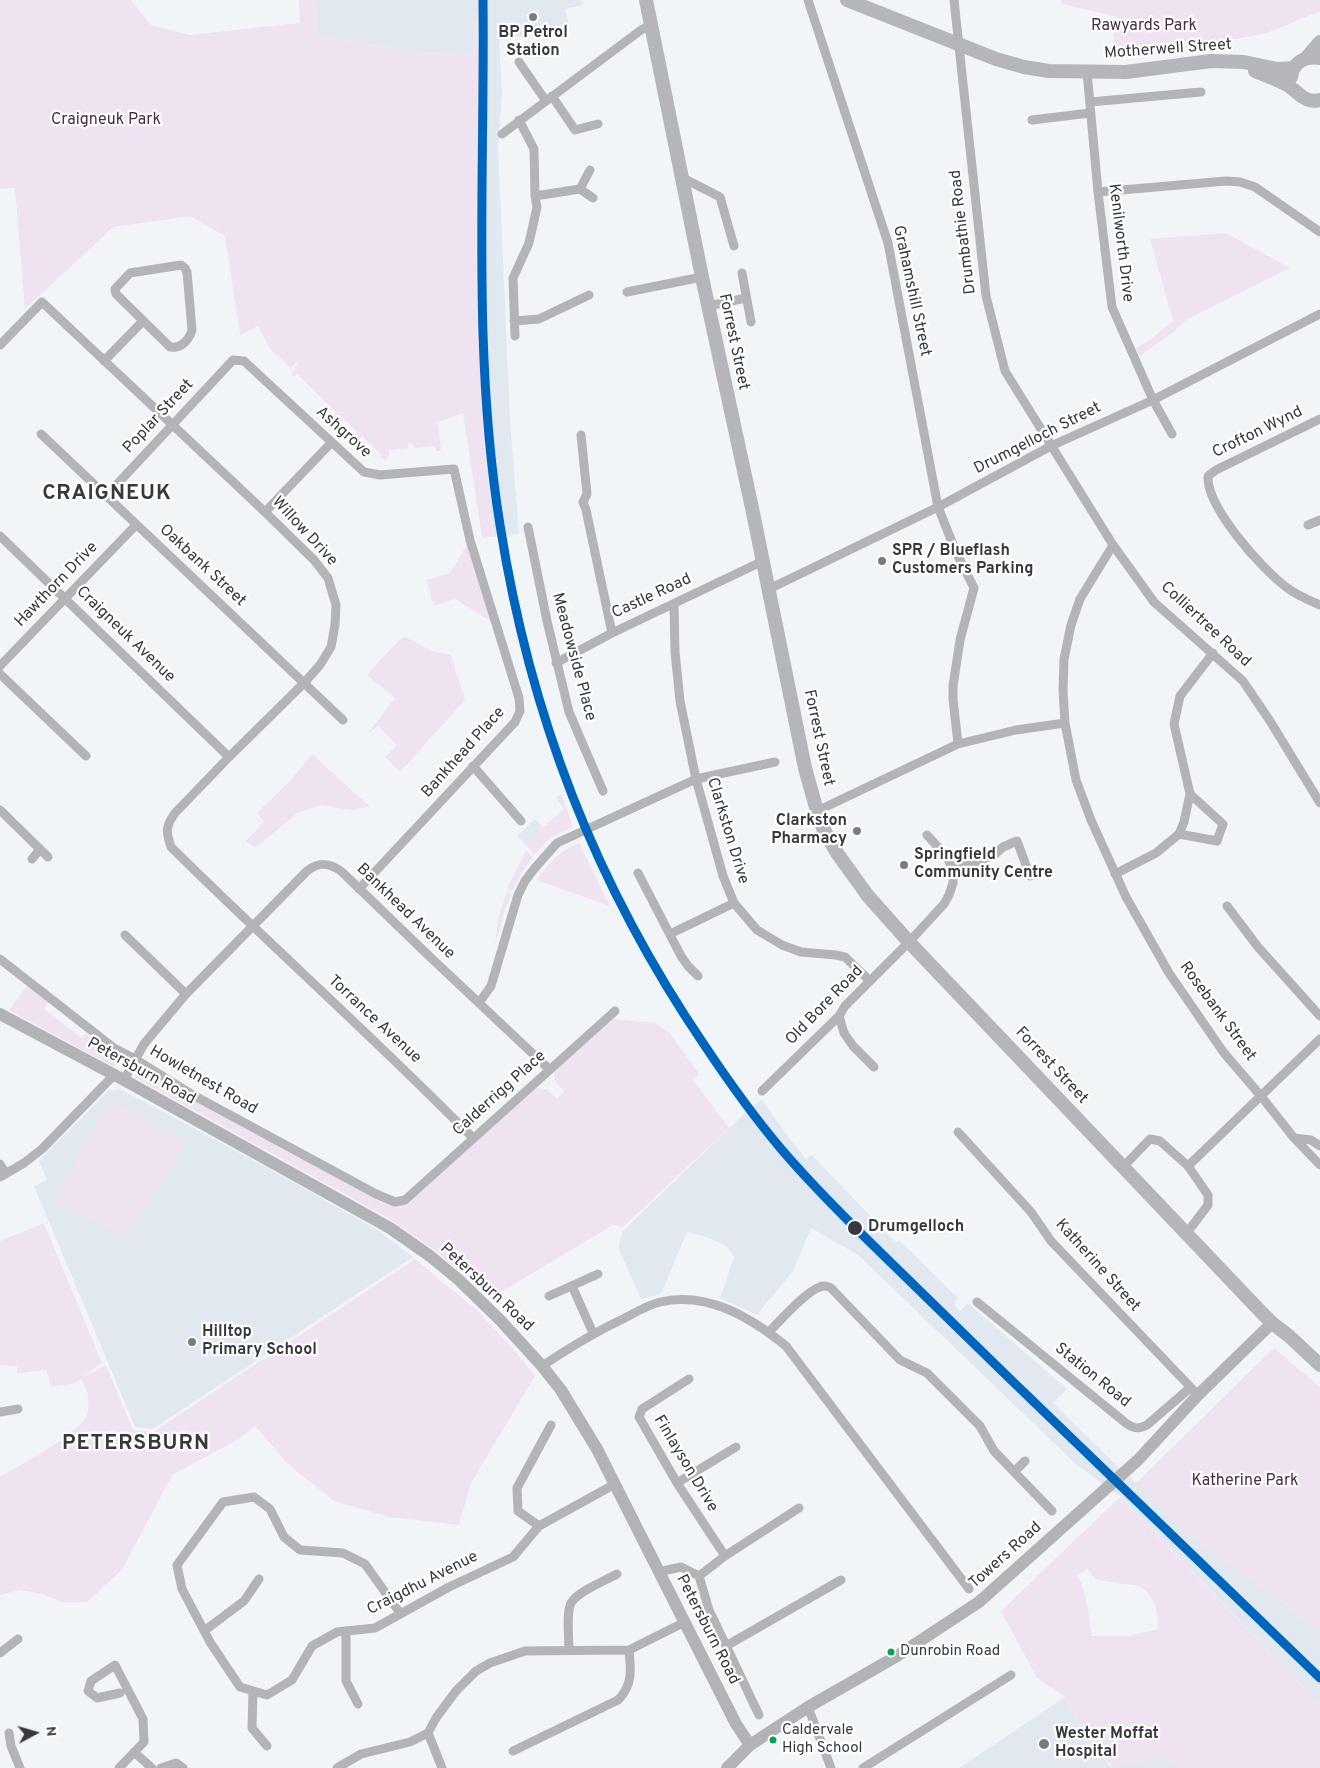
<!DOCTYPE html>
<html>
<head>
<meta charset="utf-8">
<style>
  body { margin:0 }
  #map { position:relative; width:1320px; height:1768px; overflow:hidden; background:#f2f5f8; font-family:Overpass,sans-serif }
  canvas { display:block }
  .north { position:absolute; left:10px; top:1708px; width:50px; height:50px; -webkit-text-stroke:4px #fff; paint-order:stroke; rotate:84deg; font-size:14px; font-weight:700; line-height:20px; text-align:center; color:#38393c }
  .north::after { content:''; display:block; margin:auto; width:18px; height:22px; background:#38393c; clip-path:polygon(50% 0,100% 100%,50% 72%,0 100%) }
</style>
</head>
<body>
<div id="map">
<canvas width="1320" height="1768"></canvas>
<div class="north">N</div>
</div>
<script>
const ctx = document.querySelector('canvas').getContext('2d');
ctx.lineJoin = 'round';
function paint(path, color) {
  ctx.fillStyle = color;
  ctx.fill(path, 'evenodd');
}
function stroke(path, color, width, dash) {
  ctx.strokeStyle = color;
  ctx.lineWidth = width;
  ctx.lineCap = dash ? 'butt' : 'round';
  ctx.setLineDash(dash || []);
  ctx.stroke(path);
}
function drawText(font, color, halo, rows, align = 'center') {
  ctx.font = font + ' Overpass,sans-serif';
  ctx.lineWidth = 4.5;
  ctx.setLineDash([]);
  ctx.textBaseline = 'middle';
  ctx.strokeStyle = halo;
  ctx.fillStyle = color;
  for (const [text, x, y, turn = 0] of rows) {
    ctx.save();
    ctx.translate(x, y);
    ctx.rotate((+turn || 0) * Math.PI / 180);
    ctx.textAlign = isNaN(turn) ? turn : align;
    if (halo) ctx.strokeText(text, 0, 0);
    ctx.fillText(text, 0, 0);
    ctx.restore();
  }
}
paint(new Path2D(`
  M 315,0 L 582,0 L 583,5 L 565,9 L 569,25 L 499,41 L 502,93 L 498,147 L 510,420 L 519,534 L 494,537 L 486,472 L 479,365 L 475,219 L 479,84 L 478,15 L 474,55 L 418,53 L 316,35 Z
  M 535,819 L 543,827 L 527,846 L 517,836 Z
  M 120,1089 L 268,1168 L 379,1231 L 413,1257 L 153,1429 L 135,1427 L 34,1186 L 47,1180 L 39,1161 L 108,1091 Z
  M 762,1099 L 788,1137 L 806,1159 L 812,1155 L 896,1243 L 899,1240 L 958,1298 L 954,1303 L 959,1312 L 968,1303 L 1067,1389 L 1053,1403 L 1118,1467 L 1136,1483 L 1190,1535 L 1292,1609 L 1320,1632 L 1320,1704 L 1121,1497 L 1077,1465 L 858,1255 L 811,1228 L 793,1271 L 757,1315 L 720,1298 L 734,1257 L 726,1246 L 704,1236 L 687,1232 L 661,1294 L 641,1299 L 618,1248 L 623,1231 L 743,1115 Z
  M 1065,1697 L 1082,1730 L 1110,1766 L 1168,1757 L 1177,1768 L 959,1768 Z`), '#e2e8f0');
paint(new Path2D(`
  M 0,0 L 131,0 L 151,25 L 190,35 L 300,23 L 299,0 L 315,0 L 316,35 L 418,53 L 474,55 L 477,6 L 479,84 L 475,219 L 477,304 L 486,472 L 494,537 L 482,537 L 463,413 L 438,422 L 441,451 L 436,451 L 435,446 L 414,448 L 413,443 L 408,443 L 408,448 L 389,450 L 389,456 L 387,457 L 386,461 L 380,457 L 382,455 L 362,436 L 358,440 L 353,436 L 357,431 L 339,415 L 331,423 L 329,420 L 336,412 L 297,374 L 294,377 L 291,374 L 298,364 L 296,362 L 291,368 L 271,350 L 258,326 L 240,335 L 225,236 L 190,216 L 113,227 L 25,309 L 15,188 L 0,189 Z
  M 1061,0 L 1320,0 L 1320,11 L 1267,33 L 1163,53 L 1112,59 L 1114,26 L 1118,17 L 1062,4 Z
  M 1226,233 L 1290,268 L 1186,320 L 1173,332 L 1140,356 L 1136,348 L 1150,340 L 1173,321 L 1150,239 Z
  M 470,540 L 495,624 L 455,599 L 434,606 L 426,580 L 450,573 Z
  M 405,637 L 432,651 L 451,655 L 465,700 L 400,772 L 385,757 L 397,745 L 378,726 L 368,733 L 395,698 L 367,675 L 399,640 Z
  M 312,754 L 370,807 L 350,810 L 322,805 L 299,812 L 255,848 L 246,841 L 264,822 L 257,813 L 291,780 Z
  M 561,794 L 573,827 L 550,838 L 534,855 L 527,846 L 543,827 L 564,809 L 556,797 Z
  M 579,843 L 610,906 L 536,880 C 550,863 558,852 579,843 Z
  M 526,850 L 533,857 L 522,872 L 512,891 L 507,889 Z
  M 507,892 L 511,893 L 504,913 L 495,946 L 498,918 Z
  M 27,986 L 48,1002 L 44,1009 L 82,1038 L 86,1033 L 120,1059 L 114,1067 L 9,1010 Z
  M 613,1019 L 655,1023 L 670,1033 L 699,1074 L 693,1080 L 729,1128 L 623,1227 L 613,1225 L 491,1298 L 435,1250 L 388,1218 L 134,1077 L 139,1070 L 379,1201 C 393,1206 398,1209 412,1200 L 535,1088 L 546,1089 L 557,1099 L 564,1091 L 555,1081 L 554,1071 Z
  M 110,1101 L 184,1143 L 124,1238 L 56,1199 Z
  M 44,1223 L 102,1363 L 83,1377 L 106,1365 L 133,1430 L 153,1432 L 415,1259 L 480,1313 L 514,1350 L 535,1376 L 471,1483 L 459,1525 L 389,1517 L 334,1501 L 290,1466 L 255,1426 L 239,1439 L 172,1475 L 122,1570 L 87,1602 L 62,1602 L 42,1594 L 20,1590 L 0,1595 L 0,1476 C 18,1468 74,1435 84,1420 C 92,1408 88,1390 81,1379 L 76,1383 L 51,1387 L 46,1370 L 17,1373 L 17,1366 L 0,1365 L 0,1241 Z
  M 1274,1348 L 1320,1387 L 1320,1632 L 1292,1609 L 1190,1535 L 1136,1483 Z
  M 1120,1497 L 1320,1704 L 1320,1768 L 1177,1768 L 1168,1757 L 1111,1766 L 1082,1730 L 1065,1697 L 1037,1678 L 1001,1611 ZM 1088,1569 L 1095,1579 C 1104,1581 1113,1583 1122,1584 C 1127,1585 1133,1584 1138,1586 C 1155,1593 1158,1612 1159,1629 L 1129,1636 L 1092,1636 C 1088,1616 1088,1593 1077,1575 Z`), '#efe3f1');
stroke(new Path2D(`
  M 808,0 L 888,243 L 938,507 L 956,552 L 974,588 L 960,640 L 953,686 L 953,699 L 958,744
  M 954,0 L 986,296 L 1005,371 L 1113,545 L 1154,602 L 1243,681 L 1270,721 L 1320,803
  M 519,62 L 546,101
  M 1087,72 L 1098,192 L 1112,307 L 1153,400 L 1172,434
  M 552,96 L 575,130 L 598,124
  M 1090,102 L 1201,92
  M 1032,120 L 1090,113
  M 502,134 L 641,30 L 651,25
  M 681,177 L 720,197 L 734,246
  M 580,189 L 590,170
  M 1098,192 L 1226,181 L 1240,182 L 1255,187 L 1320,232
  M 535,196 L 580,189 L 593,198
  M 181,265 L 185,268 L 187,272 L 192,330 C 189,340 181,349 170,347 L 116,294 L 115,289 L 130,273 Z
  M 742,273 L 751,322
  M 627,292 L 702,277
  M 708,306 L 746,298
  M 514,321 L 539,319 L 589,295
  M 515,336 L 513,278 L 529,243 L 537,207 L 535,196 L 534,149 L 519,120
  M 0,345 L 42,302 L 265,512 L 314,560 L 328,578 L 336,605 L 335,625 L 331,647 L 320,665 L 304,683 L 229,757 L 175,813 C 165,827 166,832 171,847 C 271,946 375,1038 473,1138
  M 104,361 L 142,322
  M 1320,419 L 1216,470 L 1208,476 C 1206,507 1262,569 1286,587 C 1296,595 1308,600 1320,605
  M 41,434 L 343,720
  M 581,435 L 587,494 L 583,502 L 586,510 L 612,633
  M 107,495 L 233,360 L 244,361 L 364,472 L 380,475 L 454,469 L 470,540 L 519,698 L 520,711 L 515,722 L 359,889
  M 265,512 L 331,443
  M 1308,525 L 1320,520
  M 528,527 L 547,621 L 569,712 L 603,791
  M 0,536 L 229,757
  M 1113,545 L 1080,599 L 1071,625 L 1064,659 L 1063,690 L 1065,723 L 1076,780 L 1091,820 L 1126,897 L 1169,973 L 1224,1053 L 1261,1096 L 1294,1138 L 1320,1165
  M 769,589 L 938,507 L 1051,446 L 1153,400 L 1320,314
  M 674,604 L 675,652 L 680,701 L 696,779 L 723,876 L 734,903 L 757,930 L 782,945 L 801,952 L 836,955 L 845,957 L 870,981
  M 556,663 L 612,633 L 763,561
  M 0,666 L 136,525
  M 0,674 L 86,756
  M 473,766 L 521,821
  M 0,810 L 48,857
  M 817,811 L 958,744 L 1016,730 L 1065,723
  M 1179,834 L 1217,841 L 1223,824 L 1190,794
  M 32,859 L 40,849
  M 953,870 L 987,858 L 995,854 L 1003,847 L 1017,841 L 1030,876
  M 638,873 L 681,956 L 688,966 L 698,976
  M 1115,874 L 1156,853 L 1179,834 L 1184,822 L 1190,794 L 1174,724 L 1180,696 L 1213,653
  M 1227,906 L 1258,947 L 1320,1016
  M 670,934 L 734,903
  M 125,935 L 186,994
  M 0,959 L 114,1048 L 135,1059 L 193,1095 L 376,1194 L 395,1202 L 405,1200 L 615,1011
  M 479,1003 L 491,986 L 518,895 L 525,881 L 534,869 L 557,843 L 696,779 L 775,762
  M 839,1016 L 844,1033 L 853,1046 L 874,1067
  M 124,1080 L 144,1044 L 186,994 L 307,871 C 319,861 330,863 342,872 L 427,954 L 549,1069
  M 762,1091 L 839,1016 L 845,1006 L 909,942 L 944,904 L 949,895 L 953,883 L 953,870 L 947,857 L 927,835
  M 958,1132 L 1031,1212 L 1051,1241 L 1198,1395
  M 1294,1138 L 1311,1140 L 1320,1146
  M 0,1164 L 6,1174
  M 1188,1166 L 1320,1039
  M 1123,1167 L 1150,1139 L 1160,1141 L 1188,1166 L 1208,1195 L 1208,1205 L 1186,1234
  M 0,1177 L 24,1163 L 42,1149 L 114,1075
  M 572,1286 L 593,1333
  M 549,1296 L 598,1274
  M 977,1302 L 1127,1424 C 1135,1429 1139,1429 1147,1425 L 1190,1388
  M 769,1332 C 780,1321 806,1291 820,1287 C 824,1285 827,1286 831,1288 L 900,1360 L 927,1373 L 980,1426 L 994,1451 L 1052,1511
  M 542,1366 C 569,1348 595,1332 625,1318 C 636,1312 648,1305 660,1302 C 707,1291 750,1317 786,1346 L 969,1589
  M 689,1379 L 642,1409 L 639,1417 L 677,1483 L 725,1556
  M 0,1412 L 18,1409
  M 1014,1472 L 1025,1461
  M 677,1483 L 736,1447
  M 539,1526 L 518,1511 L 517,1488 L 551,1425
  M 658,1572 L 681,1567 L 699,1576
  M 400,1613 L 365,1564 L 343,1553 L 300,1550 L 284,1537 L 270,1509 L 254,1497 L 223,1502 L 177,1565 L 182,1589 L 210,1642 L 240,1687 L 267,1695 L 292,1680 L 312,1646 L 337,1632 L 375,1628 L 449,1587 L 513,1557 L 539,1526 L 615,1484
  M 204,1631 L 244,1601 L 259,1579
  M 346,1631 L 346,1681 L 358,1704
  M 726,1646 L 841,1580
  M 569,1650 C 569,1639 566,1613 571,1603 C 578,1591 605,1581 617,1574
  M 0,1653 L 18,1639
  M 253,1691 L 252,1728 L 267,1746
  M 808,1707 L 831,1768
  M 759,1715 L 709,1610 L 699,1576 L 725,1556 L 799,1508
  M 9,1733 L 11,1746 L 20,1768
  M 428,1733 L 436,1718 L 456,1691 L 476,1671 L 490,1663 L 525,1651 L 629,1650 L 685,1622
  M 428,1733 L 442,1768
  M 513,1751 L 618,1700 C 633,1685 631,1670 629,1650
  M 134,1752 L 152,1768
  M 119,1768 L 144,1742 L 143,1719 L 115,1665 L 91,1681 L 88,1691 L 97,1698 L 120,1693
  M 161,1768 L 176,1763 L 183,1768
  M 337,1768 L 361,1754 L 410,1742 L 428,1733
  M 863,1768 L 1011,1675`), '#b3b4b7', 9);
stroke(new Path2D(`
  M 0,1014 L 124,1080 L 390,1228 L 430,1256 L 459,1280 L 501,1321 L 542,1366 L 561,1390 L 597,1449 L 736,1724 L 750,1745
  M 727,1768 L 750,1745 L 808,1707 L 897,1656 L 979,1602 L 1138,1460 L 1198,1395 L 1272,1323`), '#b2b3b7', 12);
stroke(new Path2D(`
  M 646,0 L 702,277 L 752,508 L 805,768 L 817,811 L 823,828 L 837,853 L 868,896 L 909,942 L 1262,1313 L 1272,1323 L 1289,1336 L 1320,1365
  M 847,0 L 996,59 L 1024,67 L 1049,71 L 1126,72 L 1211,61 L 1244,62 L 1277,69 L 1294,68
  M 1306,58 L 1320,42
  M 1255,71 C 1265,75 1276,79 1285,84 C 1298,90 1303,104 1320,100
  M 1291,77 C 1293,62 1305,56 1320,58`), '#b6b5bc', 14);
stroke(new Path2D(`
  M 483,0 C 485,175 472,351 500,525 C 530,716 596,886 705,1046 C 729,1082 754,1117 782,1150 C 812,1185 845,1218 878,1250 C 921,1292 963,1333 1006,1375 C 1110,1476 1215,1577 1320,1678`), '#0065bd', 9);
for (const [x, y, r, color] of [
  [533,17,5,"#797b7e"],
  [882,561,5,"#797b7e"],
  [857,831,5,"#797b7e"],
  [904,865,5,"#797b7e"],
  [855,1228,8,"#38393c"],
  [192,1342,5,"#797b7e"],
  [891,1652,4.5,"#00a651"],
  [773,1740,4.5,"#00a651"],
  [1044,1744,6,"#797b7e"]
]) {
  const dot = new Path2D();
  dot.arc(x, y, r, 0, 2 * Math.PI);
  ctx.fillStyle = color;
  ctx.fill(dot);
  stroke(dot, '#fff', 2);
}
drawText('15px', '#38393c', '#fff', [
  ["Dunrobin Road",900,1652],
  ["Caldervale",782,1731],
  ["High School",782,1749]
], 'left');
drawText('16px', '#4d2a4e', '#fff', [
  ["Rawyards Park",1144,27],
  ["Craigneuk Park",106,121],
  ["Katherine Park",1245,1482]
]);
drawText('bold 16px', '#38393c', '#fff', [
  ["BP Petrol",533,34,"center"],
  ["Station",533,52,"center"],
  ["SPR / Blueflash",892,552],
  ["Customers Parking",892,570],
  ["Clarkston",847,822,"right"],
  ["Pharmacy",847,840,"right"],
  ["Springfield",914,856],
  ["Community Centre",914,874],
  ["Hilltop",202,1333],
  ["Primary School",202,1351],
  ["Wester Moffat",1055,1735],
  ["Hospital",1055,1753]
], 'left');
drawText('16px', '#38393c', '#fff', [
  ["Motherwell Street",1168,50,-4],
  ["Drumbathie Road",964,232,-97],
  ["Kenilworth Drive",1120,243,83],
  ["Grahamshill Street",911,291,78],
  ["Forrest Street",733,342,78],
  ["Poplar Street",159,417,-47],
  ["Ashgrove",343,433,42],
  ["Crofton Wynd",1258,433,-26],
  ["Drumgelloch Street",1038,439,-27],
  ["Willow Drive",304,532,47],
  ["Oakbank Street",202,566,43],
  ["Hawthorn Drive",57,585,-46],
  ["Castle Road",652,597,-25],
  ["Colliertree Road",1205,625,43],
  ["Craigneuk Avenue",125,635,44],
  ["Meadowside Place",573,657,75],
  ["Forrest Street",818,738,78],
  ["Bankhead Place",464,753,-48],
  ["Clarkston Drive",727,831,73],
  ["Bankhead Avenue",405,912,44],
  ["Old Bore Road",825,1006,-46],
  ["Rosebank Street",1217,1012,54],
  ["Torrance Avenue",374,1020,43],
  ["Forrest Street",1051,1066,47],
  ["Petersburn Road",141,1072,29],
  ["Howletnest Road",203,1081,30],
  ["Calderrigg Place",500,1094,-42],
  ["Katherine Street",1097,1266,48],
  ["Petersburn Road",486,1288,43],
  ["Station Road",1092,1376,39],
  ["Finlayson Drive",685,1464,59],
  ["Towers Road",1006,1556,-42],
  ["Craigdhu Avenue",423,1584,-27],
  ["Petersburn Road",707,1630,63]
]);
drawText('bold 16px', '#38393c', '#fff', [
  ["Drumgelloch",868,1228]
], 'left');
ctx.letterSpacing = '1px';
drawText('bold 21px', '#38393c', '#fff', [
  ["CRAIGNEUK",107,495],
  ["PETERSBURN",136,1445]
]);
ctx.letterSpacing = '0px';
</script>
</body>
</html>
